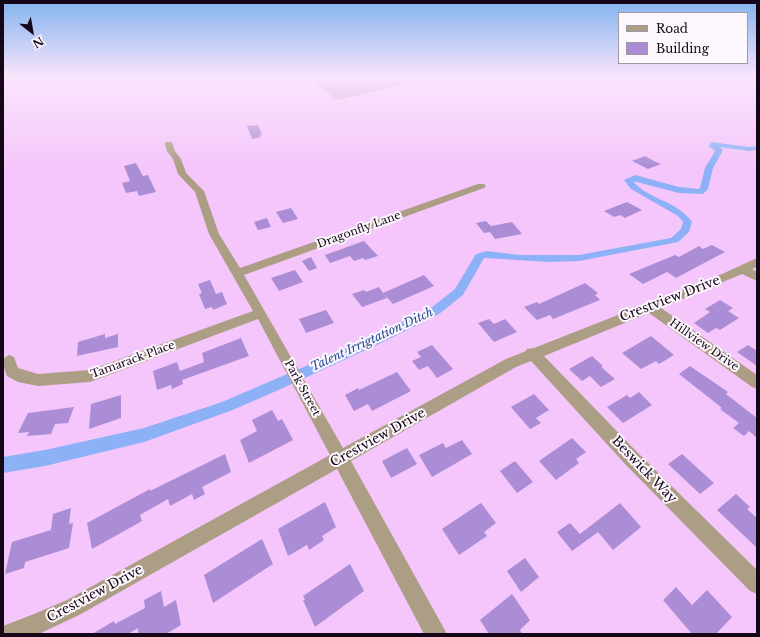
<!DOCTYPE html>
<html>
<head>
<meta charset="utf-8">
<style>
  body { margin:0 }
  #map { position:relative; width:760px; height:637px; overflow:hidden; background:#f5c6fb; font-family:"Libre Baskerville",serif }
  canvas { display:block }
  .frame { position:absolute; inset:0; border:4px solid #160718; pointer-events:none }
  .legend { position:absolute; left:618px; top:12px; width:130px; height:52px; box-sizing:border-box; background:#fdf8fd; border:1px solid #a198a1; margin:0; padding:5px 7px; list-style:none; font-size:12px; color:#160718 }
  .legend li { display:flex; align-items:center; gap:8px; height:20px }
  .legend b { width:20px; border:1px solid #a198a1 }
  .north { position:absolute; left:12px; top:12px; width:40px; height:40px; -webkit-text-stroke:3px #fdf8fd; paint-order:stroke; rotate:149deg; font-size:11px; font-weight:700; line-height:16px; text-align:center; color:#160718 }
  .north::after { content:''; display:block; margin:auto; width:14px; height:18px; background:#160718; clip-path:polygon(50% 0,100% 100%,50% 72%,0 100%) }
</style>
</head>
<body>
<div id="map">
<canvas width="760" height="637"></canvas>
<div class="frame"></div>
<ul class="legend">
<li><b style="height:5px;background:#ac9e84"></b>Road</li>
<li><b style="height:11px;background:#aa8dd5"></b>Building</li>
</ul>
<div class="north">N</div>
</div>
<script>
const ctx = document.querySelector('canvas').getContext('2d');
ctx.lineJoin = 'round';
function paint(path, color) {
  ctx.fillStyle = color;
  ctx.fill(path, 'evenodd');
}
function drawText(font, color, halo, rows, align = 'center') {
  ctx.font = font + ' "Libre Baskerville",serif';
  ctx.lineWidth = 4;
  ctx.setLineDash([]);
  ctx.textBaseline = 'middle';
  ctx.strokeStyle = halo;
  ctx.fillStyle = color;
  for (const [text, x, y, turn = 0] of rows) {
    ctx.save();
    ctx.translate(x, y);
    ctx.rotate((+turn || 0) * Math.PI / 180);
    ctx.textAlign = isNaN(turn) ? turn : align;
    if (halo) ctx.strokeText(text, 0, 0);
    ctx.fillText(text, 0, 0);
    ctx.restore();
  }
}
paint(new Path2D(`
  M 308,78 L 432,78 L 337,100 Z`), '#bf9cc4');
paint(new Path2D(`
  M 711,142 L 749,147 L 757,146 L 757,150 L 749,151 L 720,147 L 723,150 L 713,168 L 708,189 L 703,194 L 679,193 L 633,181 C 648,200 677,200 692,222 L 689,232 L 678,242 L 579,261 L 549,262 L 484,258 L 463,295 L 439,314 L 381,343 L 274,392 L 230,411 L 144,442 L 45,466 L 3,473 L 3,457 L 45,450 L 144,428 L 222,402 L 264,384 L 373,337 L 431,308 L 455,289 L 476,254 L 487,251 L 519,255 L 579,255 L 671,238 L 681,229 L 683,222 L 678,216 L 631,189 L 624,180 L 635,175 L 679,187 L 698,189 L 700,188 L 705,168 L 715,151 L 709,146 Z`), '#8db1f6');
paint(new Path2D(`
  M 258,125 L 262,135 L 260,135 L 261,137 L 252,139 L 247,126 Z
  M 645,156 L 656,162 L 661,164 L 648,169 L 632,161 Z
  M 136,163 L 143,176 L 148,175 L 156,192 L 139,196 L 137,191 L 126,193 L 122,183 L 130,181 L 124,166 Z
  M 627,202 L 642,210 L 625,218 L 620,215 L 614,217 L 604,211 Z
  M 291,208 L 298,219 L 283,223 L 276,212 Z
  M 267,218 L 271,227 L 258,230 L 254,222 Z
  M 486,221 L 491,226 L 512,222 L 522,234 L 495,239 L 490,232 L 484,233 L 476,223 Z
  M 364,241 L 378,256 L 365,260 L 363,258 L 354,261 L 350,256 L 330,263 L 325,255 Z
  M 712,245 L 725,252 L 676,278 L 667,272 L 643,284 L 629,274 L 675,255 L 679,257 L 699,246 L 703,249 Z
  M 311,257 L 317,268 L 309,271 L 302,261 Z
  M 295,270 L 303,282 L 279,291 L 271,278 Z
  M 424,275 L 434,286 L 393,304 L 383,293 L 387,298 L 362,307 L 352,294 L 364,290 L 366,292 L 379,287 L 383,293 Z
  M 210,280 L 216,294 L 222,292 L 227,304 L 213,310 L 212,307 L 205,309 L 199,294 L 202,293 L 198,284 Z
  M 585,283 L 598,293 L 595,295 L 600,300 L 553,319 L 550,315 L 537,320 L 524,307 L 537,302 L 539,304 Z
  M 720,300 L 733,308 L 728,311 L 739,318 L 720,330 L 716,328 L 708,333 L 694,323 L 710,312 L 705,309 Z
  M 326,310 L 334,323 L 306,333 L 299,319 Z
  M 489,319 L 494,324 L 505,319 L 517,332 L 494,342 L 478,323 Z
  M 105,334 L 105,338 L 118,334 L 118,347 L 77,356 L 78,342 Z
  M 651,336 L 674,355 L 659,364 L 656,361 L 641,369 L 622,353 Z
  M 241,338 L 249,356 L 182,380 L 183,384 L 172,389 L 171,385 L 157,390 L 153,371 L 177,362 L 180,371 L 204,362 L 202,353 Z
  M 432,345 L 453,369 L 437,378 L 428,366 L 419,370 L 412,361 L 421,357 L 417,352 Z
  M 748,345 L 757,351 L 757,366 L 737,352 Z
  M 592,356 L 603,366 L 601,367 L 615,379 L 601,387 L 590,376 L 582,381 L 569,369 Z
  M 690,366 L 728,392 L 726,394 L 757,418 L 757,438 L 749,431 L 744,436 L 733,428 L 739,423 L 720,409 L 722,408 L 679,374 Z
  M 397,372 L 411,391 L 372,411 L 368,404 L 354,411 L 345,395 L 358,388 L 359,390 Z
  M 639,392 L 652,405 L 623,423 L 607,407 L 627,395 L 630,398 Z
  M 534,394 L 549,410 L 536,418 L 541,423 L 530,429 L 511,407 Z
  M 121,395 L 121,418 L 89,429 L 91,404 Z
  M 74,407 L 68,423 L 55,424 L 51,434 L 27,436 L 29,432 L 18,433 L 28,413 Z
  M 272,410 L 278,421 L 282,419 L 293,440 L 249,463 L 240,440 L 257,431 L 252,420 Z
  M 572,438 L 586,452 L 576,459 L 579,463 L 556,480 L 539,461 Z
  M 462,440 L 472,454 L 432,477 L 419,455 L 443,443 L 446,448 Z
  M 407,448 L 417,464 L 391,478 L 382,461 Z
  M 225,454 L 231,472 L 202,487 L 205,494 L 194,500 L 192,494 L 170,506 L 168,499 L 140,515 L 142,521 L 92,549 L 87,523 L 150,489 L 150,491 Z
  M 682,454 L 714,483 L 700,494 L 668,464 Z
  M 515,461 L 533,482 L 517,493 L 500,471 Z
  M 736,494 L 750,507 L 747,509 L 757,518 L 757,548 L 717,510 Z
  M 325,502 L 336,527 L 322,536 L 324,540 L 309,550 L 307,545 L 288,556 L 278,529 Z
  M 481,503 L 496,523 L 484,532 L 487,536 L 459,555 L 442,529 Z
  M 620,503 L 641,527 L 613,550 L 598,532 L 572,551 L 557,532 L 570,523 L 580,534 Z
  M 71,508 L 69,524 L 73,523 L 69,548 L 25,562 L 24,568 L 5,574 L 12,542 L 51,530 L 53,514 Z
  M 262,539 L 273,564 L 213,603 L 204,575 Z
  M 525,558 L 539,577 L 521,592 L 507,571 Z
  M 350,564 L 364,591 L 315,627 L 303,600 L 305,600 L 303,596 Z
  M 676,587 L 692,605 L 707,590 L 732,617 L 716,634 L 692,634 L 663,600 Z
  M 161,591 L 164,607 L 176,600 L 181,625 L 166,634 L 138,634 L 138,628 L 128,634 L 92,634 L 114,621 L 115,624 L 145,608 L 144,600 Z
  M 512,594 L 530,620 L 520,630 L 522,634 L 489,634 L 480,620 Z`), '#aa8dd5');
paint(new Path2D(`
  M 166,142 L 172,142 L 175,151 L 181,159 L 186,173 L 204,191 L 219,234 L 240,268 L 478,184 L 484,184 L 486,186 L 484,188 L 244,275 L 343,448 L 506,359 L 526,351 L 527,349 L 534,348 L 722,274 L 757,258 L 757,267 L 752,269 L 757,272 L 757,281 L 742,274 L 661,308 L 757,375 L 757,389 L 752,387 L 649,313 L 544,356 L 638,453 L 757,570 L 757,594 L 750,591 L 626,465 L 531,361 L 516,367 L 351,461 L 447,634 L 424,634 L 337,469 L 81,614 L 39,634 L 3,634 L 3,626 L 34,614 L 67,600 L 330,455 L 258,319 L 90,382 L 38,386 L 18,382 L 7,376 L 3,365 L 3,359 L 9,355 L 14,357 L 18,368 L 38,374 L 90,370 L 253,311 L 209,234 L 195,192 L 178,174 L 173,159 L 167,151 L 165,144 Z`), '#ac9e84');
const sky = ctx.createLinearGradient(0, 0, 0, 168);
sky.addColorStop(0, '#83b3ee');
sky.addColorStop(0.46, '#fae5fd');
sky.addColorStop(1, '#fae5fd00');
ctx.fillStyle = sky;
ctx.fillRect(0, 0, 760, 168);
drawText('11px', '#160718', '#fdf8fd', [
  ["Dragonfly Lane",359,230,-20],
  ["Hillview Drive",704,345,35],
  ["Tamarack Place",133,360,-20],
  ["Park Street",302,388,61]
]);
drawText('italic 12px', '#234999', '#fdf8fd', [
  ["Talent Irrigtation Ditch",372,340,-25]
]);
drawText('13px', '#160718', '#fdf8fd', [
  ["Crestview Drive",670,299,-21],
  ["Crestview Drive",378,438,-29],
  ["Beswick Way",644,470,46],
  ["Crestview Drive",95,594,-28]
]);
</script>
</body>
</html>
